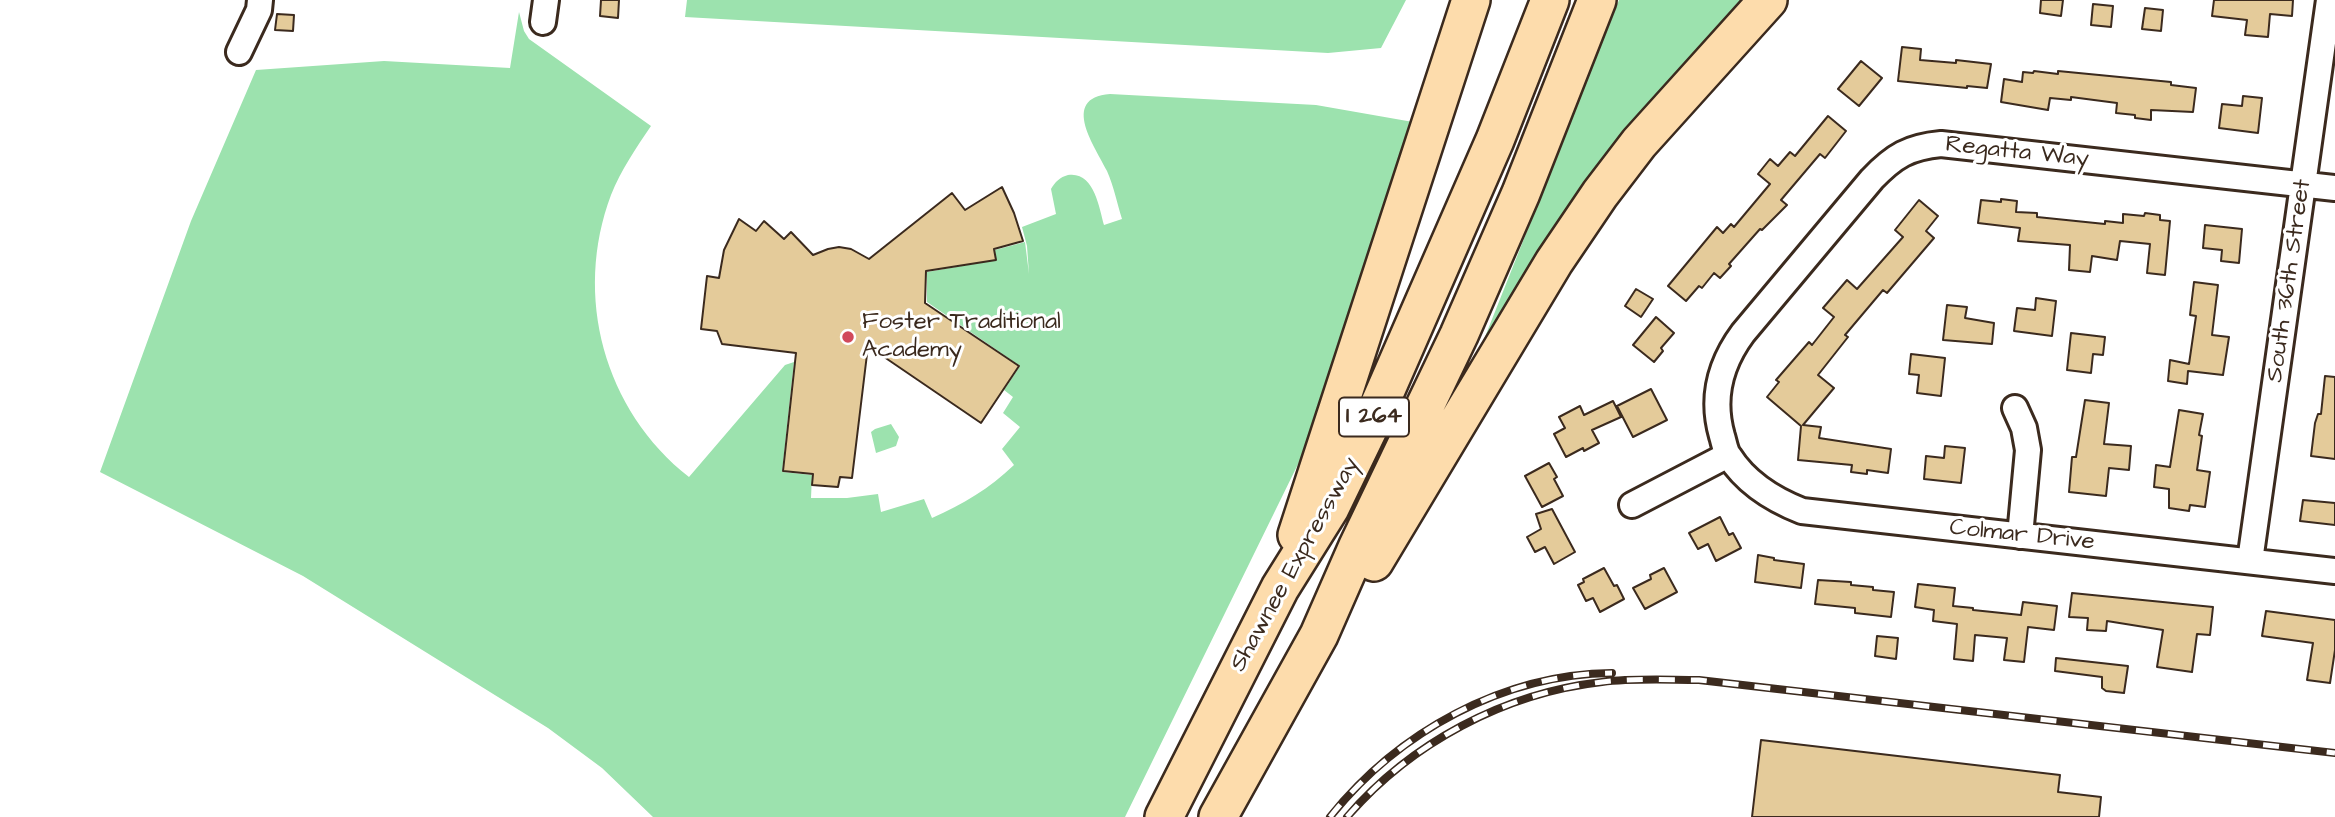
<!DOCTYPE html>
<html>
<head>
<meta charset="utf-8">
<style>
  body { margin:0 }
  canvas { display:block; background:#fff }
</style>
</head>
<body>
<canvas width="2335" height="817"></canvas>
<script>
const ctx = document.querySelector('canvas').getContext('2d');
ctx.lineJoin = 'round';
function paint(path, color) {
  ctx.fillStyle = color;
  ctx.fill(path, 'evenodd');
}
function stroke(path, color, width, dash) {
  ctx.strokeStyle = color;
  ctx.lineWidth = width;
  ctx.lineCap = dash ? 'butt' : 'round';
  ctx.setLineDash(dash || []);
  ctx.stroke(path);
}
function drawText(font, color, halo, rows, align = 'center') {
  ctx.font = font + ' "Architects Daughter",sans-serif';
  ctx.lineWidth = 6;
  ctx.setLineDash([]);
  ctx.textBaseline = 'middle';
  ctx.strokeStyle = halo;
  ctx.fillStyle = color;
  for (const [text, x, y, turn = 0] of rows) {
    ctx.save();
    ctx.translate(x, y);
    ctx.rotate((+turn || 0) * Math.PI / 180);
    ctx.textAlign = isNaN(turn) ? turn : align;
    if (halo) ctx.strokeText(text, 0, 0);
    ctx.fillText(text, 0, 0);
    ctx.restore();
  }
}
paint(new Path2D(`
  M 687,0 L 1406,0 L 1381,48 L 1328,53 L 685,17 Z
  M 1619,0 L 1754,0 L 1471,372 Z
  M 519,12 L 524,31 L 529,39 L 651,126 C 636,148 621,170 611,195 C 573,296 604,410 689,477 L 785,365 L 794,362 L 782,472 L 812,475 L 811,498 L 847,498 L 878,494 L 881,512 L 924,499 L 932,518 C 963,504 989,489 1014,465 L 1002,449 L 1020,427 L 1003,413 L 1013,397 L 1004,390 L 1020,366 L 927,302 L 927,272 L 996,260 L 995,250 L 1025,242 L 1029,274 L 1027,246 L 1022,227 L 1056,214 L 1051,189 C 1055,182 1060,177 1068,175 C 1094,171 1099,207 1104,225 L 1122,219 C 1117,203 1114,187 1107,171 C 1096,148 1059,98 1110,94 L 1316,105 L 1413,122 L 1301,458 L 1125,817 L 653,817 L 602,768 L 548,728 L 303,576 L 100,472 L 191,221 L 256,70 L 384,61 L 510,68 Z
  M 891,424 L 899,437 L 896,446 L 876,453 L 871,432 L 875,429 Z`), '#9ce2ae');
const building = new Path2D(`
  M 601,0 L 619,0 L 618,18 L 600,16 Z
  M 2041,0 L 2063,0 L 2061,16 L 2040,13 Z
  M 2214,0 L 2293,0 L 2292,16 L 2270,14 L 2268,37 L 2245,35 L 2247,20 L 2212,16 Z
  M 2093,4 L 2113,6 L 2111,27 L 2091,25 Z
  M 2145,8 L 2163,10 L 2161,31 L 2142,29 Z
  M 277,14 L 294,15 L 293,31 L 275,30 Z
  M 1902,47 L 1921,49 L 1920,60 L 1956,63 L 1956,60 L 1991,64 L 1987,88 L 1967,86 L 1967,88 L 1898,81 Z
  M 1861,61 L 1882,78 L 1859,106 L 1838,89 Z
  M 2034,71 L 2058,74 L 2058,71 L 2171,82 L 2171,85 L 2196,88 L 2193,112 L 2151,110 L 2151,120 L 2135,118 L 2135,115 L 2116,113 L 2117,103 L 2071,97 L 2071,100 L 2050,98 L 2048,110 L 2001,102 L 2004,79 L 2022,82 L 2023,72 L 2033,73 Z
  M 2243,96 L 2262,98 L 2258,133 L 2219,128 L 2222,104 L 2242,106 Z
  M 1828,116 L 1846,131 L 1825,158 L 1820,154 L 1781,200 L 1787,205 L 1762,230 L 1760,229 L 1729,264 L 1731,266 L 1720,278 L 1714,273 L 1702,288 L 1699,286 L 1686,301 L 1668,286 L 1717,227 L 1723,233 L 1731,224 L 1734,227 L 1770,184 L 1758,174 L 1770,159 L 1778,166 L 1790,152 L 1795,156 Z
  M 1002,187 L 1014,213 L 1023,241 L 994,249 L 996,260 L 926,271 L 925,303 L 1019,366 L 981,423 L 868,346 L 852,478 L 840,477 L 838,487 L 812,485 L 813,474 L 783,471 L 796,353 L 722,344 L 717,331 L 701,329 L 707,276 L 719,278 L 724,250 L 739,219 L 756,231 L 764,221 L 784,239 L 791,232 L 813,255 L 828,249 L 839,247 L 851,249 L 869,259 L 952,193 L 965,210 Z
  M 2001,199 L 2017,201 L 2016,212 L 2037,213 L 2037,217 L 2105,224 L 2105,221 L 2123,223 L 2123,214 L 2144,216 L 2145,213 L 2160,215 L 2160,220 L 2170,221 L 2165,275 L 2147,273 L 2150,244 L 2120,241 L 2117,260 L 2092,256 L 2090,272 L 2069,270 L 2070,245 L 2018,241 L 2020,228 L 1978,223 L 1981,200 L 2001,202 Z
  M 1919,200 L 1938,216 L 1926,231 L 1934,238 L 1887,293 L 1883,290 L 1845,335 L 1848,337 L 1818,375 L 1834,388 L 1803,425 L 1821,427 L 1819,438 L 1891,449 L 1888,473 L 1867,470 L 1867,474 L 1851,472 L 1852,465 L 1798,460 L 1801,426 L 1767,397 L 1779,382 L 1776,380 L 1809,342 L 1812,345 L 1834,317 L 1823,308 L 1847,280 L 1857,289 L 1903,237 L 1895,230 Z
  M 2205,225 L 2242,229 L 2239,263 L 2221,261 L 2222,250 L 2203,248 Z
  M 2194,282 L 2218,285 L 2212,335 L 2229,337 L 2223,375 L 2188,371 L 2187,384 L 2168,381 L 2170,360 L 2189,364 L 2196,316 L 2190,315 Z
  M 1636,289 L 1653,299 L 1641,317 L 1625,306 Z
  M 2036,298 L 2056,301 L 2052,336 L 2014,331 L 2017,308 L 2035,310 Z
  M 1947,305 L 1967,307 L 1965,318 L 1994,323 L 1992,344 L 1943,340 Z
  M 1656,317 L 1674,333 L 1661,348 L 1663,351 L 1654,362 L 1633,345 Z
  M 2071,333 L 2105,337 L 2103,355 L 2093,354 L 2091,373 L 2067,370 Z
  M 1911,354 L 1945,358 L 1941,396 L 1917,393 L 1919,375 L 1909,374 Z
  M 2325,376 L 2335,377 L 2335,459 L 2311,456 L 2315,423 L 2318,414 L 2321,414 Z
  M 1651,389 L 1667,420 L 1633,437 L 1617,406 Z
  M 2085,400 L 2109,403 L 2104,444 L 2131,446 L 2129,470 L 2109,468 L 2106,496 L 2069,492 L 2072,457 L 2076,457 Z
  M 1613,401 L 1621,417 L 1592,430 L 1599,443 L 1584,451 L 1583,448 L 1566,457 L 1554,434 L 1565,428 L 1559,417 L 1580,406 L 1584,415 Z
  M 2179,410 L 2203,414 L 2199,435 L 2202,436 L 2197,470 L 2210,472 L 2205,507 L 2190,505 L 2189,511 L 2169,508 L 2169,489 L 2154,487 L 2156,465 L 2170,467 Z
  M 1945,446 L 1965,448 L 1961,483 L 1924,479 L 1926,456 L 1944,458 Z
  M 1549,463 L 1557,477 L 1554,479 L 1563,496 L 1542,507 L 1525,476 Z
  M 2303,500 L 2335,503 L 2335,525 L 2300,521 Z
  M 1552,509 L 1575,552 L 1554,564 L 1545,547 L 1535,552 L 1527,537 L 1541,529 L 1536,514 Z
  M 1720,517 L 1729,535 L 1733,533 L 1741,548 L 1716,561 L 1708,544 L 1698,549 L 1689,533 Z
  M 1758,555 L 1774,558 L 1774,560 L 1804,564 L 1801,588 L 1755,582 Z
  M 1604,568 L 1614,586 L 1617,585 L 1624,599 L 1600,612 L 1593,598 L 1586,601 L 1578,585 L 1584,582 L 1583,579 Z
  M 1664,568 L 1677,592 L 1645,609 L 1633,588 L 1651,579 L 1650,575 Z
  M 1818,580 L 1851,582 L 1851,585 L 1873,587 L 1873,590 L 1894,592 L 1891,617 L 1855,613 L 1855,608 L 1815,604 Z
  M 1918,584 L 1955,588 L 1953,606 L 1973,608 L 1973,610 L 2021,615 L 2023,602 L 2057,606 L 2054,630 L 2028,627 L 2024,662 L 2004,660 L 2007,638 L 1975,635 L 1973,661 L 1954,659 L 1957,624 L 1933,621 L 1934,610 L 1915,607 Z
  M 2072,593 L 2213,607 L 2210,635 L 2197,634 L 2192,672 L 2157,667 L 2163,630 L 2107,621 L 2106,631 L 2087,630 L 2088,618 L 2069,617 Z
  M 2266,611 L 2335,620 L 2335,650 L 2330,683 L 2307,680 L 2313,643 L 2262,636 Z
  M 1877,636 L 1898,638 L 1896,659 L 1875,656 Z
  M 2056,658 L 2128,666 L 2124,693 L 2106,691 L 2102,688 L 2102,677 L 2055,671 Z
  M 1761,740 L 2060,775 L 2058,792 L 2101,797 L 2099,817 L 1752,817 Z`);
paint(building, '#e4cb9a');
stroke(building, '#3b2a1e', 2);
const minor = new Path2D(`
  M 543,22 L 546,0
  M 239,52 L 259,10 L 260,0
  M 2335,188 L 1941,144 C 1909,147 1894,156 1872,179 L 1743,333 C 1720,364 1711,398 1722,436 C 1724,442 1725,451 1729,456 C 1746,483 1774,500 1802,511 L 2335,571
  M 2015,408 L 2024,428 L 2028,450 L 2020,536
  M 1632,505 L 1728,455
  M 2250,561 L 2329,0`);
const highway = new Path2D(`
  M 1297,535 L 1471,0
  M 1374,562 L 1554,262 L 1600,194 L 1639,143 L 1768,0
  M 1164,817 L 1280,588 L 1330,508 L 1374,417 L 1495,140 L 1550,0
  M 1218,817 L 1319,635 L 1358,546 L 1459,335 L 1521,193 L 1597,0`);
stroke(minor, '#3b2a1e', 30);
stroke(highway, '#3b2a1e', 42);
stroke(minor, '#fff', 24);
stroke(highway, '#fddcac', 37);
const rail = new Path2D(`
  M 1330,817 C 1398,732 1503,674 1612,673
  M 1347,817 C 1411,743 1504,693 1602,682 C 1634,678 1667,680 1699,680 L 2335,753`);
stroke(rail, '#3b2a1e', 8);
stroke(rail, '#fff', 5, [16]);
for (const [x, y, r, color] of [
  [848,337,7,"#d1495b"]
]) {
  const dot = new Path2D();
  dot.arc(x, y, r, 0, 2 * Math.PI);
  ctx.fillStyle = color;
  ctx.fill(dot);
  stroke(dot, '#fff', 2.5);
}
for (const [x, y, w] of [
  [1374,417,70]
]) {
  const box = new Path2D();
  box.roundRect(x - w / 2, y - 19.5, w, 39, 5);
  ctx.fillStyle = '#fff';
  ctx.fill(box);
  stroke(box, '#3b2a1e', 2);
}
drawText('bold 23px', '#3b2a1e', null, [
  ["I 264",1374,417]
]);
drawText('24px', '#3b2a1e', '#fff', [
  ["Regatta Way",2017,153,6],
  ["South 36th Street",2290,281,-82],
  ["Colmar Drive",2022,536,6],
  ["Shawnee Expressway",1296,565,-61]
]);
drawText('24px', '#3b2a1e', '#fff', [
  ["Foster Traditional",862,323],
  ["Academy",862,351]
], 'left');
</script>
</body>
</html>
